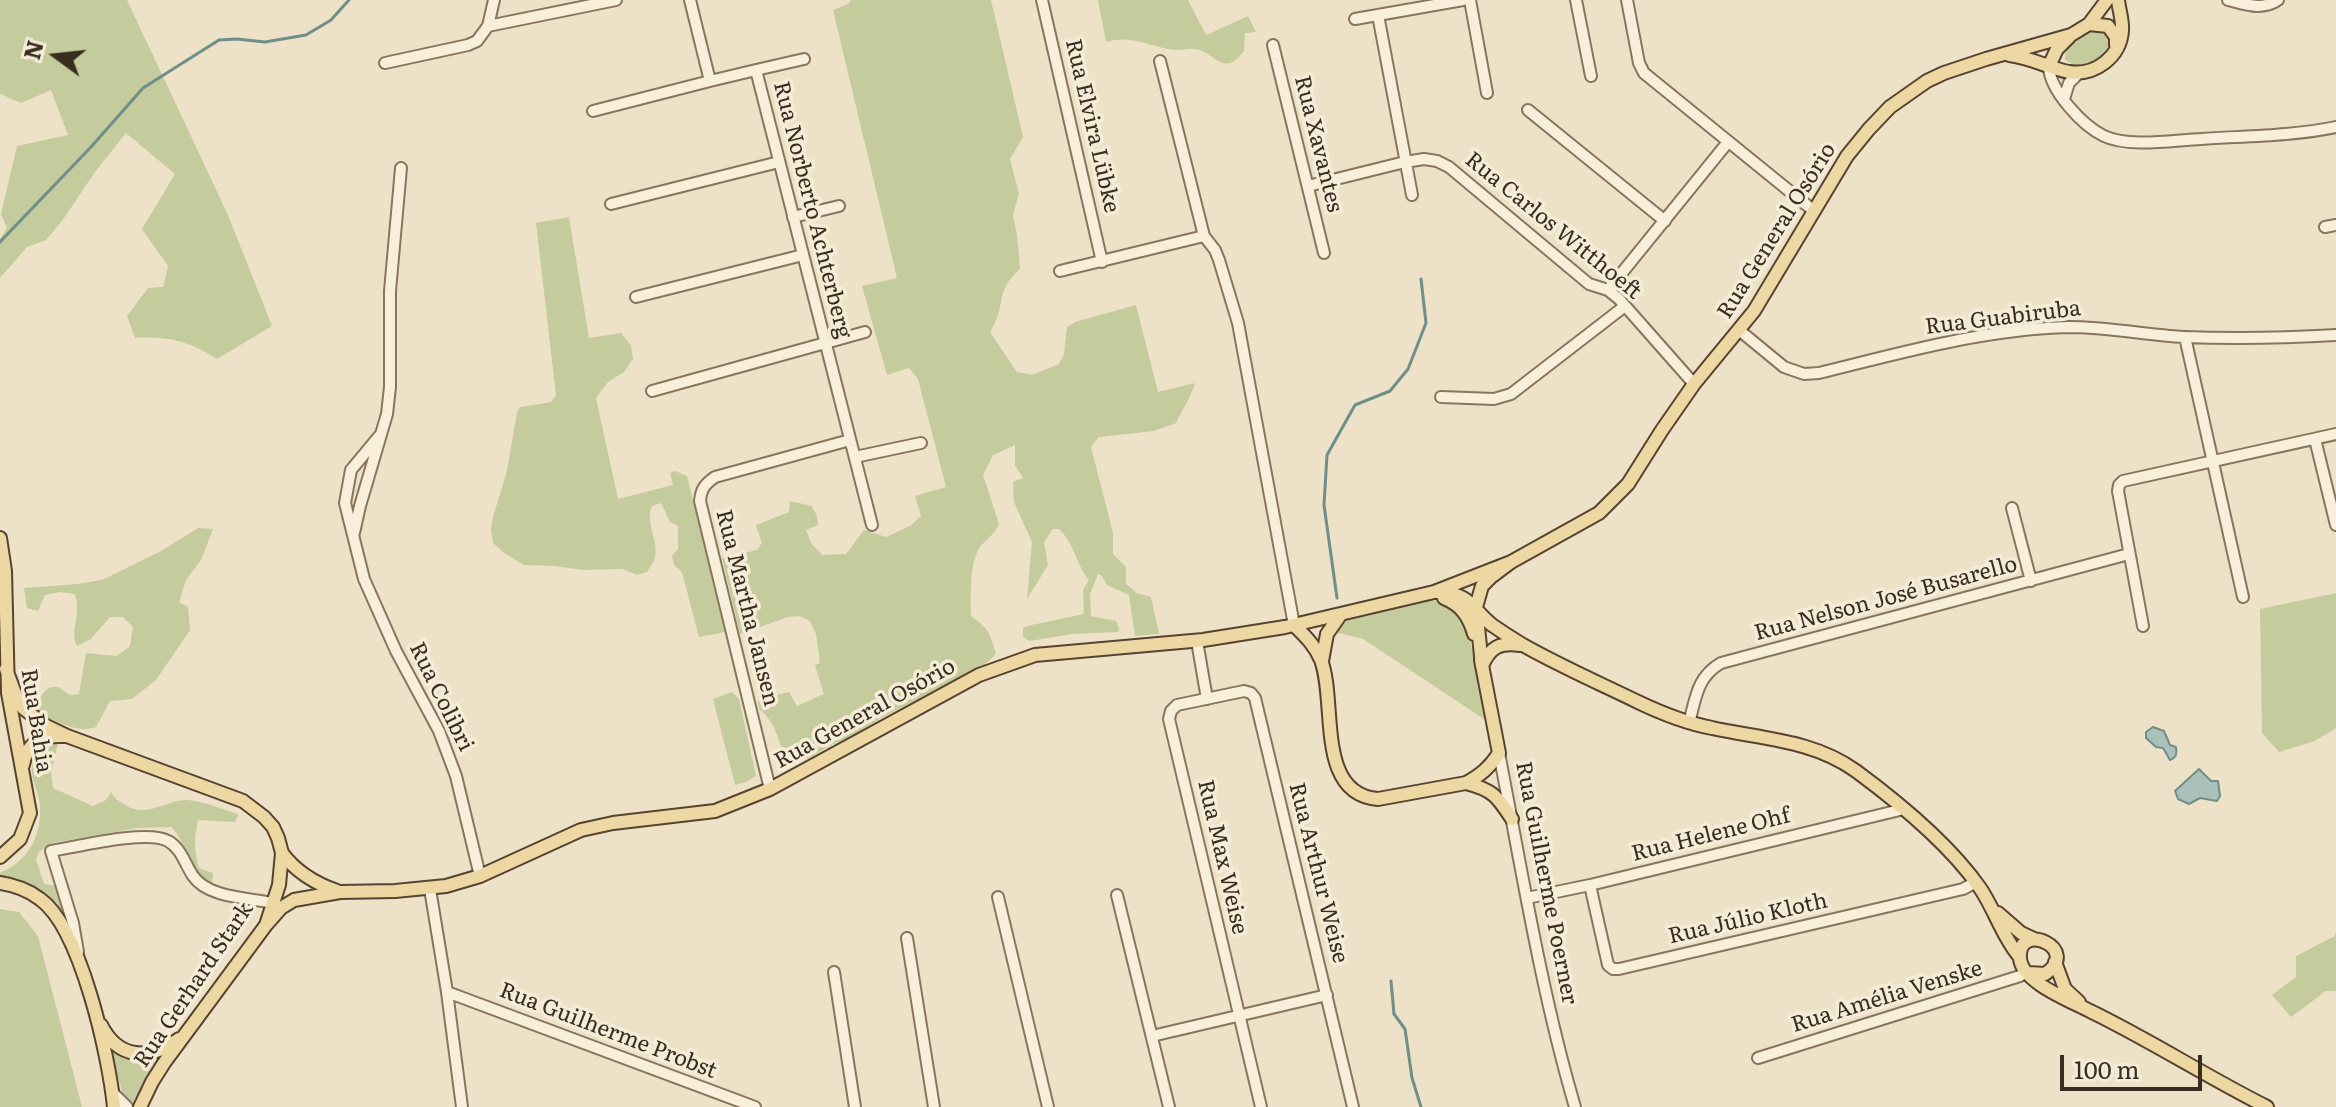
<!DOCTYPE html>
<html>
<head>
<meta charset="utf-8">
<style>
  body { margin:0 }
  #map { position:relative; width:2336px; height:1107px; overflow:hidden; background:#ede2c8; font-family:Literata,serif }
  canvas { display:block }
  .north { position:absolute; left:16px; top:16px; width:80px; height:80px; -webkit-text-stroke:6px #f4ecd7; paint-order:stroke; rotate:285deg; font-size:22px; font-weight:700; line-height:32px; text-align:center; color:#392d20 }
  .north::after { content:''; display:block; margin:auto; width:28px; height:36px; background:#392d20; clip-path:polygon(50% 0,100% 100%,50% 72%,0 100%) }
  .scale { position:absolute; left:2060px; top:1055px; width:142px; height:36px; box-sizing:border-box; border:4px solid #392d20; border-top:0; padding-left:10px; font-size:24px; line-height:28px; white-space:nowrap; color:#392d20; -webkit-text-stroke:6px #f4ecd7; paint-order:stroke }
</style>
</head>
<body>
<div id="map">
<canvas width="2336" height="1107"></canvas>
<div class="north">N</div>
<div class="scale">100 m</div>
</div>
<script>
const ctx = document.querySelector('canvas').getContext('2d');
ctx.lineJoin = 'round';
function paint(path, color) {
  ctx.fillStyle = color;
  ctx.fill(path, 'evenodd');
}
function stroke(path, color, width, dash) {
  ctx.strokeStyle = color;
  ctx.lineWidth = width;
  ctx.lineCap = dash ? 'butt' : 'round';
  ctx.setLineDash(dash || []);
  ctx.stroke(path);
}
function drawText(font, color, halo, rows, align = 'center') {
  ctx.font = font + ' Literata,serif';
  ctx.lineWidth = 7;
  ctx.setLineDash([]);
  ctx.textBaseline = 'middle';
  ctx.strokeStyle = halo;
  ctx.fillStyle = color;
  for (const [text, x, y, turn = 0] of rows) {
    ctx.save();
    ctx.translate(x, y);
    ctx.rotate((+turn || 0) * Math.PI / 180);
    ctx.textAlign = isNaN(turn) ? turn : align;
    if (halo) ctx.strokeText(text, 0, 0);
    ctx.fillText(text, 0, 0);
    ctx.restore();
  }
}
paint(new Path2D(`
  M 0,0 L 127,0 L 228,215 L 272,326 L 217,359 C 188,341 169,336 135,338 L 127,316 L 148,288 L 163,287 L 168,266 L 142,229 L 175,174 L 126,133 L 95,172 L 62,221 L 46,240 L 27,247 L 0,278 L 0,239 L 7,228 L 1,214 L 17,146 L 68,135 L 51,90 L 21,103 L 0,94 Z
  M 851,0 L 991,0 L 1023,137 L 1010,159 L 1019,194 L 1013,215 L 1017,235 L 1020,269 C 994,291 1007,306 990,332 L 1017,372 L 1032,375 L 1059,364 L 1064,354 L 1067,327 L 1075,322 L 1136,305 L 1158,392 L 1195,383 C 1191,397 1182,410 1176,423 L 1154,431 L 1099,437 L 1091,447 L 1113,533 L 1113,554 L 1126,567 L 1126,584 L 1137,593 L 1151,597 L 1159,634 L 1135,636 L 1129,595 L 1107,585 L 1102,576 L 1098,574 L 1090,594 L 1091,616 L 1116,621 L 1119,628 L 1118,632 L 1072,634 L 1029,641 L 1023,637 L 1023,628 L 1027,626 L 1084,614 L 1083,590 L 1089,580 C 1076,564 1074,543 1059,529 L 1053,529 L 1044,542 L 1048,565 L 1027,599 L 1032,542 L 1014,502 L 1013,482 L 1023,478 L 1015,465 L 1015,445 L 993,455 L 983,475 L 999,524 C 995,535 984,540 978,550 C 969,569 971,596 971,616 C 989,629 990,633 996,654 L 982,667 L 881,718 L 850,738 L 833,744 L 809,758 L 794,762 L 785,757 C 778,739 775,721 759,709 L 758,702 L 765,698 L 789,692 L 797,706 L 824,694 L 815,665 L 820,663 L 816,634 L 810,621 L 799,616 L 788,617 L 740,634 L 722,558 L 757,550 L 762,543 L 756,525 L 789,512 L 790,501 L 812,506 L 817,516 L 818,525 L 806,530 L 811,543 L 822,555 L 846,554 L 864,530 L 886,537 L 910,526 L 921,516 L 915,496 L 946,487 L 918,379 L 909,368 L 887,375 L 862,286 L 897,278 L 833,10 L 848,4 Z
  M 1098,0 L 1188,0 L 1206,35 L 1248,16 L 1256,32 L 1245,33 L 1244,51 C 1223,79 1216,52 1195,49 C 1188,48 1182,50 1175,50 C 1150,47 1131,34 1106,42 Z
  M 2099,30 L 2105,31 L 2111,40 C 2107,59 2081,75 2065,59 C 2064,44 2086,33 2099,30 Z
  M 569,217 L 589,338 L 621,333 L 631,346 L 633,359 L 624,372 L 608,382 L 596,398 L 618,499 L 673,485 L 670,473 L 675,471 L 687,476 L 725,632 L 699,637 L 682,572 L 674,565 L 672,556 L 678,549 L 678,526 L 670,522 L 661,503 L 652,506 C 644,523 661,543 654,560 C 653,564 649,568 647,572 L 637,575 L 623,569 L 582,570 L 555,566 L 524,565 L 504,553 L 493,543 L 491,529 L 493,517 L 507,471 L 517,412 L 520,407 L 551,402 L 556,395 L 536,223 Z
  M 198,528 L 213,529 L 201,560 L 186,580 L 179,602 L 188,607 L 190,630 L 156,680 L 132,699 L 110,701 L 96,727 C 94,728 85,729 83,729 C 69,728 39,717 33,706 L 34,701 L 40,700 C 43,691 48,686 58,687 L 70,695 L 79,694 L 86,653 L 117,656 L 130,646 L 133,627 L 123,617 L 110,617 L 91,639 L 77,646 C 69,629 82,616 75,594 L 60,592 L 45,595 L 38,611 L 27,608 L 24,588 L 77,584 L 102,580 L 161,551 Z
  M 2336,593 L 2336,728 L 2315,741 L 2279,752 L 2262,733 L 2260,609 Z
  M 1431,600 L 1443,602 L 1454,608 L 1466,622 L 1487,721 L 1363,639 L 1335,632 L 1346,621 Z
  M 732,692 L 739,699 L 756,776 L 746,782 L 735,785 L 713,699 Z
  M 53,741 L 58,744 L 51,771 L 53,788 L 93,806 L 106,800 L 111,792 C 115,799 119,801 125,805 C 148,819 166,799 188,800 C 205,802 222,809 238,814 L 235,822 L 198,820 C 194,838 194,850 199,868 L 213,873 L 212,882 L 203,882 C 191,864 185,844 172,827 L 137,828 L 51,843 L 39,852 L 36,859 L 44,884 L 57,886 L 66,914 C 45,892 31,882 0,877 L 0,873 C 28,861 42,836 40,805 C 39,794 33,784 32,774 C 31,768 33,760 35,754 Z
  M 0,909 L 19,912 L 38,936 L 82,1107 L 0,1107 Z
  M 2336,932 L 2336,991 L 2326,991 L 2291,1017 L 2272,995 L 2296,977 L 2296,956 L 2335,936 Z
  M 110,1049 C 127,1059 139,1060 159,1058 L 132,1103 L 123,1095 Z`), '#c4cb9c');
const water = new Path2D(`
  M 2153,727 L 2164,731 L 2170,745 L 2176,747 C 2177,753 2177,757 2170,760 L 2163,748 L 2156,747 L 2146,738 L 2146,732 Z
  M 2199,769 L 2211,781 L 2218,781 L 2220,796 L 2217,801 L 2200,798 L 2189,804 L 2178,799 L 2175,791 Z`);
paint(water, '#a9c1ba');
stroke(water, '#6f8f88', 2);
stroke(new Path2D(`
  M 0,242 L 91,147 L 143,88 L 219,40 L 237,39 L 265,42 L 306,35 L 331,20 L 349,0
  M 1337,598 L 1324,505 L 1327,455 L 1355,405 L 1390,391 L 1408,369 L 1426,323 L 1421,279
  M 1391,981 L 1394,1014 L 1405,1029 L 1412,1078 L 1421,1107`), '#6f8f88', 3);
const minor = new Path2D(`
  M 690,0 L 710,81 L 756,70 L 872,525
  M 1042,0 L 1102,262
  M 1470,0 L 1487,93
  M 1576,0 L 1591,76
  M 1627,0 L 1639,63 L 1644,73 L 1814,211
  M 2228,0 C 2245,4 2262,11 2278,0
  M 1378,15 L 1412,195
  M 1355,19 L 1463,0
  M 488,26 L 494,0
  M 1273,45 L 1324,253
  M 1160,61 L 1204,236 L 1215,250 L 1219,260 L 1238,323 L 1294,625
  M 385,63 L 468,45 L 477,41 L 488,26 L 616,0
  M 2049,66 C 2049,90 2083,126 2104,136 C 2129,148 2174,140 2201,139 C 2246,136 2292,136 2336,127
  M 756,70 L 804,59
  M 2064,99 L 2069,83 L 2079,73
  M 1528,110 L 1665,221
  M 593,111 L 710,81
  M 1308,186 L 1405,162 L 1424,159 L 1437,161 L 1449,167 L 1589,284 L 1608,290 L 1619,299 L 1694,384
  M 611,204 L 779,162
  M 793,217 L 839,206
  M 2325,227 L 2336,225
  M 1060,271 L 1204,236
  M 1608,290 L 1728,142
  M 636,297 L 803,255
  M 1739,330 L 1784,367 L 1804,374 L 1819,373 C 1901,353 1984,329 2069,327 C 2108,327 2146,335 2184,337 C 2234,339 2286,338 2336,335
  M 2185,337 L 2243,597
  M 652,391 L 865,332
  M 1441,397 L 1494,399 L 1511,394 L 1625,306
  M 381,434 L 351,470 L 345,503 L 364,579 L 396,651 L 439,731 L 456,776 L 480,876
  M 2315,439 L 2336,525
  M 855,457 L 921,443
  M 2012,508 L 2031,581
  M 354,533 L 360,506 L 387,414 L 390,387 L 390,291 L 401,168
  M 2143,626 L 2118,491 L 2119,485 L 2123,481 L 2336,434
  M 1197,641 L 1207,699
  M 1689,723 C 1696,697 1697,677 1721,663 L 2129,554
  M 1499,753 C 1522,871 1541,991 1575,1107
  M 770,789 L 700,501 C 701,489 705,484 715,477 L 850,440
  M 1590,885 L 1608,965 L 1613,969 L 1619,969 L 1963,889 L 1976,882
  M 430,889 L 447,992 L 462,1107
  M 1117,895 L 1169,1107
  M 998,897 L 1048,1107
  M 1527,898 L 1590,885 L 1904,809
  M 907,938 L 934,1107
  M 78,952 L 73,923 L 51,851 C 76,847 147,829 168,841 C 181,848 185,864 193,876 C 208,898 249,898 273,903
  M 834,972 L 855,1107
  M 447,992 L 755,1107
  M 1152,1036 L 1327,995
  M 1758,1058 L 2020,976 L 2025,971
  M 112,1092 L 127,1107
  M 1261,1107 L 1169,719 L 1171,711 L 1177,705 L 1244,691 L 1251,693 L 1255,698 L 1353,1107`);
const major = new Path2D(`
  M 2089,24 L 2108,26 L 2116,37 L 2116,45
  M 2009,55 C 2030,57 2048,68 2069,72 C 2095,76 2120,57 2122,31 C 2123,21 2119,10 2118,0
  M 2049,66 L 2057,49 L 2069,37
  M 0,538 L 5,571 L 8,693 L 30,813 L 20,839 L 0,857
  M 1437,592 C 1472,594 1469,606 1492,625 C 1502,632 1513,639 1523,645 C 1560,666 1599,683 1638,702 C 1661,713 1686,723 1712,728 C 1762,739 1813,740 1856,771 C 1898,802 1950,845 1980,888 C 1995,910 2002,936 2019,956
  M 1444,598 C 1461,605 1469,616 1474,634
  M 1294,625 C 1304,635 1315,645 1321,660 C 1337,702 1315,794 1378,799 L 1466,783 C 1481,775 1490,767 1499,753 L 1481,660
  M 1322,661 L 1327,634 L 1341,614
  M 1482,666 L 1476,607 L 1482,586 L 1491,577 L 1511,562 L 1599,513 L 1628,484 L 1662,430 L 1694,384 L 1754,311 L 1847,156 L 1869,129 L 1890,107 L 1927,81 L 1944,73 L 1986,59 L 2071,35 L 2089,24 L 2107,0
  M 1482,666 C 1490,647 1500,642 1520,645
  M 6,669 L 16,696 L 23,708 L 46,726 L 67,736 L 243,801 L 264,817 L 273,827 L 278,838 L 282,853 L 279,885 L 266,925 L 164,1063 L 152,1082 L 140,1107
  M 23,765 C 27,742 41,735 64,736
  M 1466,783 C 1493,790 1497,796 1512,819
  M 282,853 C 296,872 314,883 337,891
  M 0,883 C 14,885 28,890 40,899 C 81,928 109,1057 114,1107
  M 1998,913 L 2021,933 L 2034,939
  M 266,925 L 281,908 L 294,900 L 340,892 L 395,891 L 446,886 L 480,876 L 581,830 L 613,823 L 715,811 L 770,789 L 979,675 L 1035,655 L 1203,640 L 1285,627 L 1434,592 L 1511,562
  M 2055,962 L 2065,989 L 2079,1002
  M 2029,973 L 2045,974 C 2083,949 2017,920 2020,958 C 2021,982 2071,1001 2090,1011 C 2150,1040 2207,1077 2267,1107
  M 101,1025 C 118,1059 149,1061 179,1039`);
stroke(minor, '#88755e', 14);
stroke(major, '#564331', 16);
stroke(minor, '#f8efdb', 10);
stroke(major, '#edd7a2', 12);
drawText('22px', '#392d20', '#f4ecd7', [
  ["Rua Elvira Lübke",1092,126,77],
  ["Rua Xavantes",1318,144,76],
  ["Rua Norberto Achterberg",812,210,76],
  ["Rua Carlos Witthoeft",1553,226,39],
  ["Rua General Osório",1777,231,-58],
  ["Rua Guabiruba",2003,318,-7],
  ["Rua Nelson José Busarello",1886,599,-15],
  ["Rua Martha Jansen",747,608,76],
  ["Rua Colibri",441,697,64],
  ["Rua General Osório",865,714,-29],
  ["Rua Bahia",36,721,81],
  ["Rua Helene Ohf",1711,835,-14],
  ["Rua Max Weise",1222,857,77],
  ["Rua Arthur Weise",1318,873,76],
  ["Rua Guilherme Poerner",1546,883,79],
  ["Rua Júlio Kloth",1748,919,-13],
  ["Rua Gerhard Stark",194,985,-56],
  ["Rua Amélia Venske",1887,997,-17],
  ["Rua Guilherme Probst",608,1031,21]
]);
</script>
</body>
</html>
